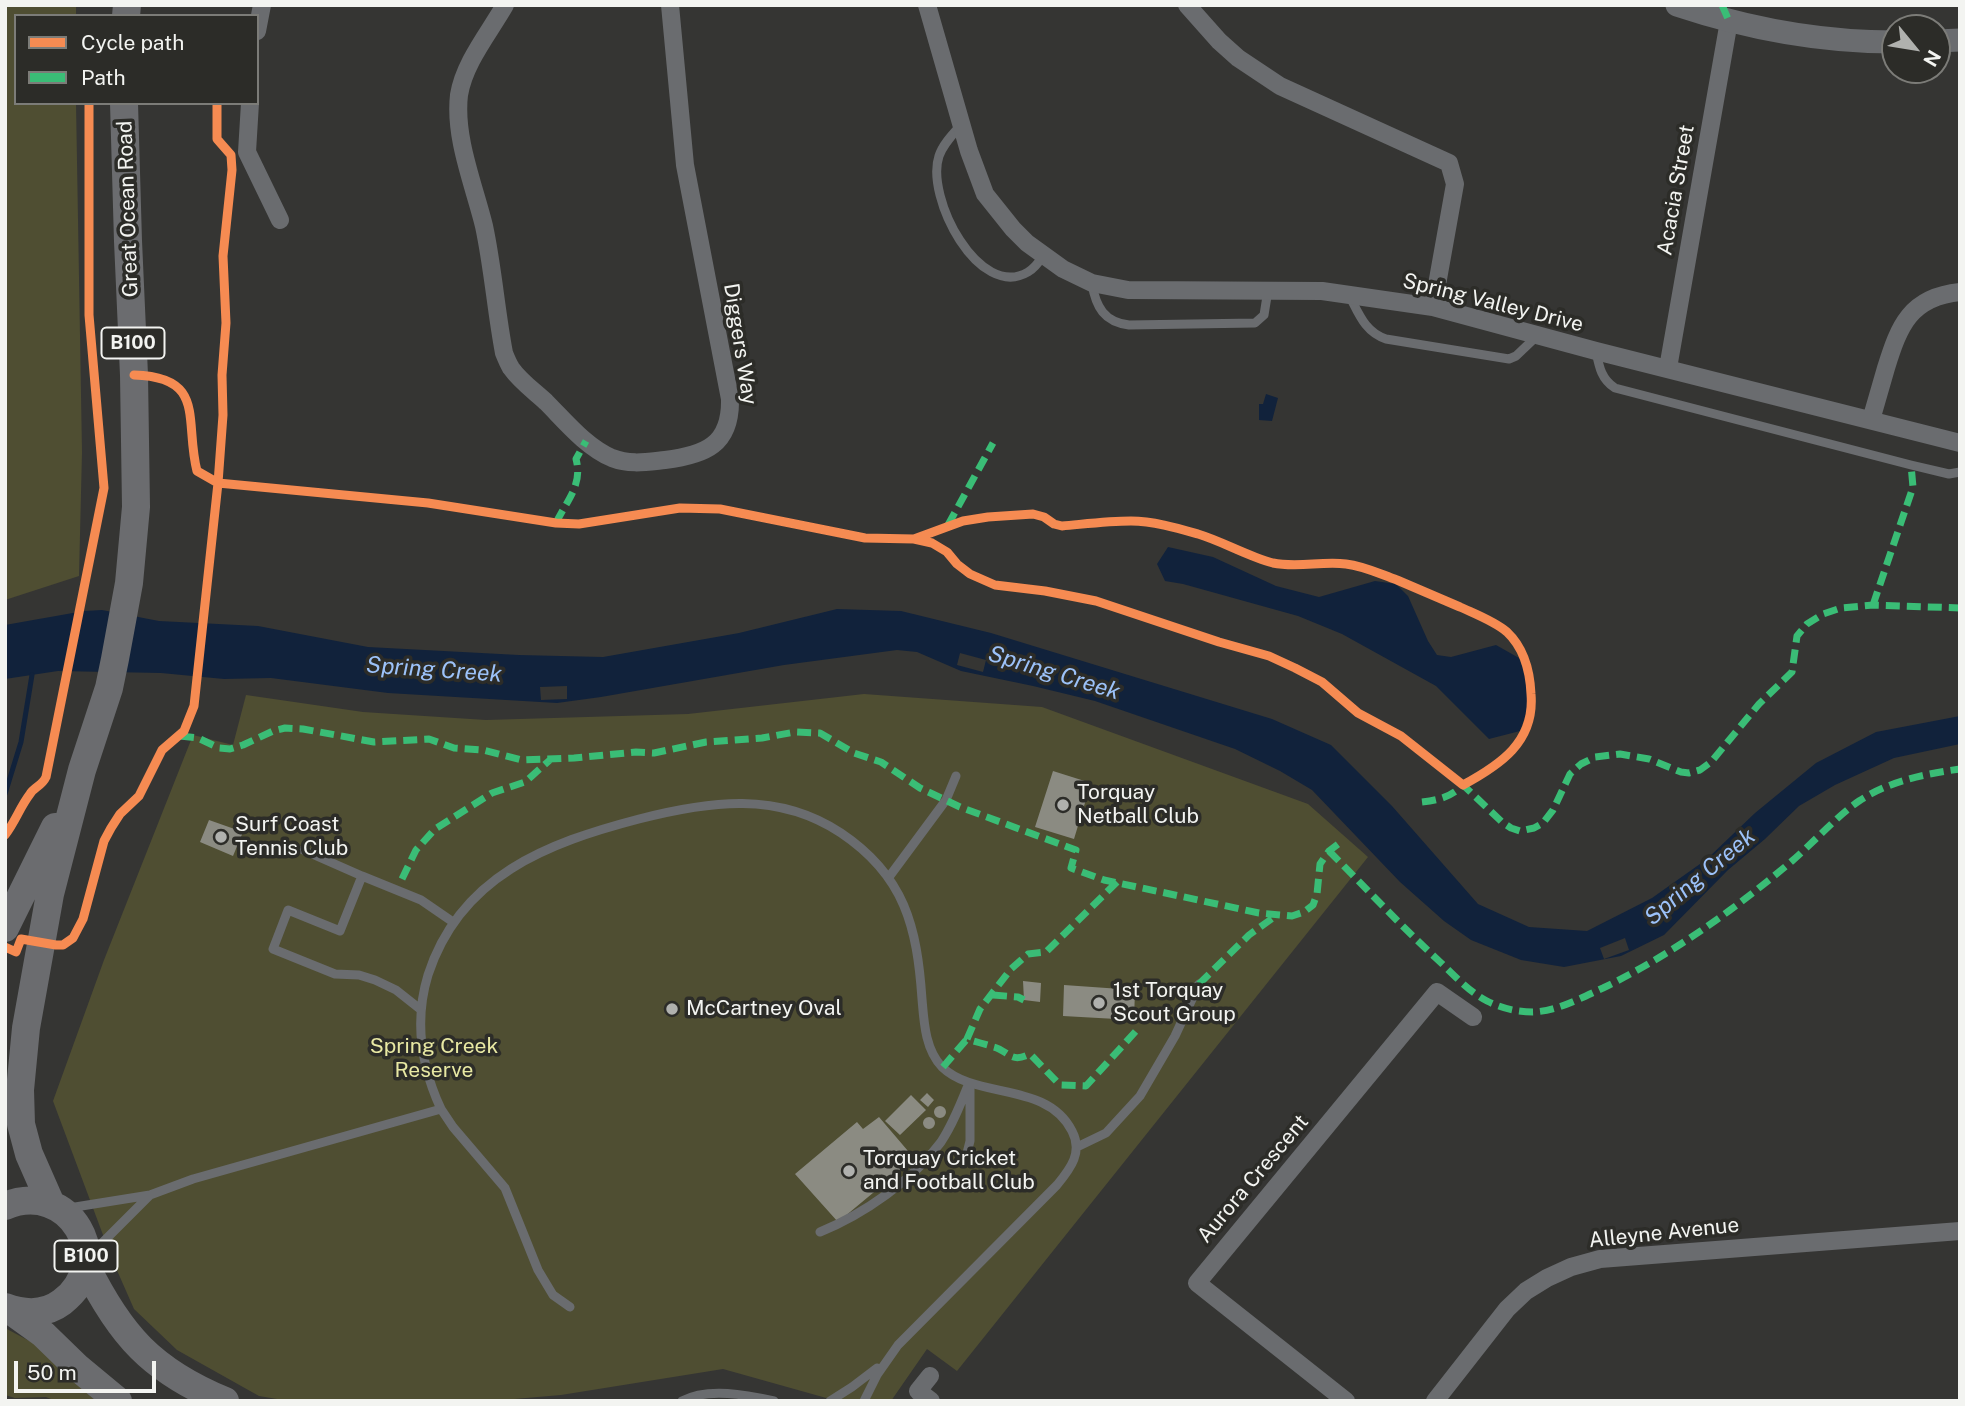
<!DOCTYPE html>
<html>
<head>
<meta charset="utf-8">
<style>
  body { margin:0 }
  #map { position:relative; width:1965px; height:1406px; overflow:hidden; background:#353533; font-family:"Public Sans",sans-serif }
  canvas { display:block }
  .frame { position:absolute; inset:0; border:7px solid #f3f4f1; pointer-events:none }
  .legend { position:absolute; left:14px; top:14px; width:245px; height:91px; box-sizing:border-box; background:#2c2c28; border:2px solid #7c7c78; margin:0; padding:9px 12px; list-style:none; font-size:21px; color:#f3f4f1 }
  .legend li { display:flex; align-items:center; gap:14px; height:35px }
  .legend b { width:35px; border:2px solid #7c7c78 }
  .north { position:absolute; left:1881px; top:14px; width:70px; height:70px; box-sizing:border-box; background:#2c2c28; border:2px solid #7c7c78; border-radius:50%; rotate:120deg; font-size:19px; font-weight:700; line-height:28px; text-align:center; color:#f3f4f1 }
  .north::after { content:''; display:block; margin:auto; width:24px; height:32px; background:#b0b1ae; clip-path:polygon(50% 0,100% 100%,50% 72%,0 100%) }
  .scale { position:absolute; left:14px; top:1361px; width:142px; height:32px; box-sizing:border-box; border:4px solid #f3f4f1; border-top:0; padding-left:9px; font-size:21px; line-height:24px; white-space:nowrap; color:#f3f4f1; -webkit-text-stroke:5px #2c2c28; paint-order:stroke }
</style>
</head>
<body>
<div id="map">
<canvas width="1965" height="1406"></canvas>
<div class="frame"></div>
<ul class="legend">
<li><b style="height:9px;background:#f68b52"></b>Cycle path</li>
<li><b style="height:9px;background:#3abd76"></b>Path</li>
</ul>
<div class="north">N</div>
<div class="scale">50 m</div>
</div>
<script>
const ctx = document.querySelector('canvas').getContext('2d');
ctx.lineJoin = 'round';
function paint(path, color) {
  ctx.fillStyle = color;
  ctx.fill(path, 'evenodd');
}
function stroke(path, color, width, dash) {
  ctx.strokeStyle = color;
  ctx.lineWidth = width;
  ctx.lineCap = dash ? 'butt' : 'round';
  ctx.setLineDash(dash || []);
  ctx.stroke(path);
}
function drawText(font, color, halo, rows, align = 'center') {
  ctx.font = font + ' "Public Sans",sans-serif';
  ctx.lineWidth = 7;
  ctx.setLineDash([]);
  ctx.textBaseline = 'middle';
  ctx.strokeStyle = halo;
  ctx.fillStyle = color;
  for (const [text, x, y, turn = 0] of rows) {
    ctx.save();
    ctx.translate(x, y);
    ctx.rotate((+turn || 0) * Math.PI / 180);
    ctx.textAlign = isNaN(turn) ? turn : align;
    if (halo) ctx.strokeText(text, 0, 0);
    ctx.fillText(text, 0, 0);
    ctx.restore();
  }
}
paint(new Path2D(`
  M 5,5 L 76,5 L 76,16 L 16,16 L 16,103 L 76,103 L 82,452 L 79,576 L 5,600 Z
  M 864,694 L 1042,707 L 1308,804 L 1368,857 L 957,1371 L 927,1349 L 891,1401 L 837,1401 L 723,1369 L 561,1395 L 491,1401 L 289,1401 L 259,1396 L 177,1350 L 134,1309 L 112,1259 L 53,1101 L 104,960 L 193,735 L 233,745 L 246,695 L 363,712 L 486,720 L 688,714 Z
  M 5,1328 L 37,1345 L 96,1401 L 56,1401 L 46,1397 L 15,1398 L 5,1395 Z`), '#4f4e32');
paint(new Path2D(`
  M 1266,394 L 1278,398 L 1272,421 L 1259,420 L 1259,404 L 1263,404 Z
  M 1168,547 L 1213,557 L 1276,586 L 1319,597 L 1375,581 L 1396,584 L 1408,596 L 1428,641 L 1437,655 L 1451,657 L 1496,645 L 1519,658 L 1533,694 L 1520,731 L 1489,739 L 1436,686 L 1342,634 L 1298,616 L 1183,584 L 1165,581 L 1157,564 Z
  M 837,609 L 901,611 L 991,633 L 1272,719 L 1331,745 L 1392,806 L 1478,904 L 1529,927 L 1587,931 L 1652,898 L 1707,859 L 1755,813 L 1816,763 L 1876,732 L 1960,716 L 1960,744 L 1894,758 L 1835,785 L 1799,806 L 1765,839 L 1728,870 L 1664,935 L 1621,956 L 1564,967 L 1521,960 L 1471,940 L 1444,921 L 1400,882 L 1312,790 L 1280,771 L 1235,749 L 1095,701 L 1033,686 L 961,671 L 917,652 L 897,650 L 784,665 L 601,697 L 557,703 L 388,693 L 271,678 L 224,679 L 161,673 L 58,671 L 5,679 L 5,625 L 84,611 L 102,610 L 159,621 L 258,626 L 368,647 L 519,655 L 603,657 L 739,633 Z`), '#11223b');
paint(new Path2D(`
  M 960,653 L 986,660 L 983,672 L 957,665 Z
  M 567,686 L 567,699 L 541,700 L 540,687 Z
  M 1625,938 L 1629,950 L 1604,959 L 1600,948 Z`), '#353533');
stroke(new Path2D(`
  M 5,794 L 21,742 L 32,675`), '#11223b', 5);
paint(new Path2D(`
  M 1053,771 L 1091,783 L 1074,839 L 1035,827 Z
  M 209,820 L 243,832 L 233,856 L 200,842 Z
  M 1023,981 L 1041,983 L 1040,1002 L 1024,1000 Z
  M 1064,985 L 1135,990 L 1134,1020 L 1063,1016 Z
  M 927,1093 L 934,1100 L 928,1107 L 920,1100 Z
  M 911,1095 L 926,1110 L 900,1135 L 885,1121 Z
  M934 1112a6 6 0 1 1 12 0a6 6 0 1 1-12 0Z
  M923 1123a6 6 0 1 1 12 0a6 6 0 1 1-12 0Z
  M 879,1117 L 908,1151 L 896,1161 L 903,1168 L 838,1222 L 795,1174 L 857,1122 L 863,1129 Z`), '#8b8b82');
stroke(new Path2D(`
  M 961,125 C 953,134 943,144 939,156 C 925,197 979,301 1028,272 C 1035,268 1039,262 1043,256
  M 1092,284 C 1096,307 1104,322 1129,325 L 1255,323 L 1264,315 L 1268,290
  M 1349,295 C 1359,314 1365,332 1386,339 L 1509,359 L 1516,356 L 1538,335
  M 1596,351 C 1599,366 1601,379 1615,388 L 1911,465 L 1949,474 L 1960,472
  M 303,850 L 362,876
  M 889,877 L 946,800 L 956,776
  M 420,1009 L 396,990 L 375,980 L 359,975 L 335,974 L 273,949 L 288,910 L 340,931 L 362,876 L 421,900 L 453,922
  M 441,1109 C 421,1066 414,1021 428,975 C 460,876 547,843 639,819 C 709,801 778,791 841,833 C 905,876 917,927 922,999 C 924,1022 925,1049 942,1067 C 976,1100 1047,1081 1072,1131 C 1083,1152 1071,1168 1057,1185 L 898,1345 L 877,1375 L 864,1401
  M 1077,1147 L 1106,1133 L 1140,1096 L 1175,1036 L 1199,984
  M 966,1157 L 970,1141 L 970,1089
  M 69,1208 L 150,1195 L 193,1179 L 441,1109 L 453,1127 L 505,1188 L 538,1270 L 553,1295 L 570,1307
  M 820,1232 C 864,1214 913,1180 941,1142 C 953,1124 961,1103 969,1083
  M 92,1253 L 150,1195
  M 682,1401 C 708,1387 747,1395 774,1401
  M 830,1401 L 852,1387 L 877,1368`), '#6a6c6f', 9);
stroke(new Path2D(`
  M 505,5 C 489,33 464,63 459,95 C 454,138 474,185 484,226 C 493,268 496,311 504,353 C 506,358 508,363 511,368 C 520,381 534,391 546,402 C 565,421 586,447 612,458 C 630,465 646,462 665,460 C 705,455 731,445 730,399 L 685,165 L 670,5
  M 927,5 L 969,151 L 985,194 L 1013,229 L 1027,243 L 1063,269 L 1092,283 L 1128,290 L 1322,291 L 1433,307 L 1596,351 L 1960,443
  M 1187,5 L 1219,41 L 1238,58 L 1280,86 L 1449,163 L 1455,184 L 1433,307
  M 257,31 L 262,5
  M 250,103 L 247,152 L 280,220
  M 1668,368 L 1729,21
  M 1871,420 C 1876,403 1881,385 1886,368 C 1899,326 1910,297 1960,292
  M 930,1376 L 918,1391 L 931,1401
  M 1346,1401 L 1197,1283 L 1437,992 L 1473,1017
  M 1435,1401 L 1507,1309 L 1526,1291 L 1547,1278 L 1571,1267 L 1600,1259 L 1960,1231`), '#6a6c6f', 18);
stroke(new Path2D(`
  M 1677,5 C 1746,28 1822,42 1895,42
  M 1937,41 L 1960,40`), '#6a6c6f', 23);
stroke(new Path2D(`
  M 126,16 L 127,5
  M 5,928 L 55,827
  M 51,1204 L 29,1154 L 21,1124 L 20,1090 L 26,1028 L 50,894 L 82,770 L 109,688 L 115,659 L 129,583 L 136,507 L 134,375 L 128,241 L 124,103
  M 5,1206 C 69,1179 117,1260 62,1302 C 45,1315 24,1314 5,1307
  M 86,1266 C 120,1335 152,1371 225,1401
  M 11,1311 L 43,1334 L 77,1367 L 118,1401`), '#6b6c6f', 28);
stroke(new Path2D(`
  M 1722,5 L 1729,21
  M 556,523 C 567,500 583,485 576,459 L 586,441
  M 948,525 L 993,443
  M 1873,605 L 1913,487 L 1911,465
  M 180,736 L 198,738 L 219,748 L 230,749 L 243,745 L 273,731 L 285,728 L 303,729 L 374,742 L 429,739 L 454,748 L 483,750 L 522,760 L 574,758 L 636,752 L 654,753 L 706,742 L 762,738 L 795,732 L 820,733 L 854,753 L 881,762 L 920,788 L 960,807 L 1076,850 L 1071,868 L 1104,880 L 1142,888 L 1259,913 L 1292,916 L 1304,912 L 1313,905 L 1317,894 L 1320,864 L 1329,851 L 1342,841
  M 1422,802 C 1439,800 1451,797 1463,785 L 1502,822 L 1511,828 L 1520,831 L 1534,828 L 1543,823 L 1553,810 L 1570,774 L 1581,764 L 1595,757 L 1620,754 L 1649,759 L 1681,772 L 1689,773 L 1700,770 L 1711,762 L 1759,704 L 1792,672 L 1797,636 L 1807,624 L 1823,614 L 1841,608 L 1873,605 L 1960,608
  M 1329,851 C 1365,887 1400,925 1438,960 C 1453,974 1468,991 1487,1001 C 1501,1008 1516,1012 1533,1012 C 1557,1011 1581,998 1603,988 C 1671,955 1734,910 1792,861 C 1813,843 1837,816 1859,801 C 1889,781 1925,774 1960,769
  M 402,879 L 416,850 L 435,829 L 492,793 L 525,782 L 551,759
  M 1117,882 L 1046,952 L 1028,954 L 1011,969 L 980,1009 L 967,1039 C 976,1042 985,1044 994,1047 C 1009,1051 1010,1064 1030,1054 L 1060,1085 L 1086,1086 L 1136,1031
  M 1199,984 L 1249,935 L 1277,915
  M 993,995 L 1018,997 L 1024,1000
  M 943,1067 L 967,1039`), '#3abd76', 7, [14, 7]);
stroke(new Path2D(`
  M 134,375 C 207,377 184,421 197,471 L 218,483 L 428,503 L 556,523 L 579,524 L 680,508 L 720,509 L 865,538 L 914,539 L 963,521 L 988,517 L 1033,514 L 1044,517 L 1054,524 L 1062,526 C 1085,524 1108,521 1131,521 C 1153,521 1177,528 1198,534 C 1224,542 1247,556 1273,563 C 1297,568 1322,561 1346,564 C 1364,566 1380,574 1397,580 C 1418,589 1439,598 1460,607 C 1475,614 1494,621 1507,632 C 1524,648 1530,672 1531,694 C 1535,742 1500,765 1463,785 L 1401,736 L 1358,713 L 1322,682 L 1295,668 L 1269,656 L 1219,642 L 1096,601 L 1045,591 L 995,585 L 970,574 L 957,564 L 947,552 L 932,543 L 914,539
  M 5,835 C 15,822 20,807 30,794 C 34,787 42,786 46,777 L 104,488 L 89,315 L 89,103
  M 5,947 L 16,952 L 21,939 L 56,945 L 63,945 L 73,938 L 83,919 L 104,841 L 111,828 L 120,814 L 139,796 L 162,750 L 184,731 L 194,706 L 218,483 L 223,415 L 222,375 L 226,323 L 223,256 L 232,170 L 231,155 L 217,139 L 217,103`), '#f68b52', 9);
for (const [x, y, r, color] of [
  [1063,805,7,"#b0b1ae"],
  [221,837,7,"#b0b1ae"],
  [1099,1003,7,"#b0b1ae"],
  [672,1009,7,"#b0b1ae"],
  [849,1171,7,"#b0b1ae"]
]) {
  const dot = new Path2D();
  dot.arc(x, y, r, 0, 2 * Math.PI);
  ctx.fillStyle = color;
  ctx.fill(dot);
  stroke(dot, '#2c2c28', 2.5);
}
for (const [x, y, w] of [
  [133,343,63],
  [86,1256,63]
]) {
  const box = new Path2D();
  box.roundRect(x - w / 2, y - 15.5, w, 31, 5);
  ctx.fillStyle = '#2c2c28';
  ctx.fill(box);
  stroke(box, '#f3f4f1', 2);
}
drawText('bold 19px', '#f3f4f1', null, [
  ["B100",133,343],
  ["B100",86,1256]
]);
drawText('21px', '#f3f4f1', '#2c2c28', [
  ["Acacia Street",1676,190,-80],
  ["Great Ocean Road",128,209,-92],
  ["Spring Valley Drive",1493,303,14],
  ["Diggers Way",740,344,81],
  ["Aurora Crescent",1253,1179,-50],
  ["Alleyne Avenue",1664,1233,-6]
]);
drawText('21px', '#f3f4f1', '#2c2c28', [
  ["Torquay",1077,793],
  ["Netball Club",1077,817],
  ["Surf Coast",235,825],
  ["Tennis Club",235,849],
  ["1st Torquay",1113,991],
  ["Scout Group",1113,1015],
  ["McCartney Oval",686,1009],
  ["Torquay Cricket",863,1159],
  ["and Football Club",863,1183]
], 'left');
drawText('21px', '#e8e8a3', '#2c2c28', [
  ["Spring Creek",434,1047],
  ["Reserve",434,1071]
]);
drawText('italic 23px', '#9cc2f9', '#2c2c28', [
  ["Spring Creek",434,670,4],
  ["Spring Creek",1054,673,17],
  ["Spring Creek",1700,877,-40]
]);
</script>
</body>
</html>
